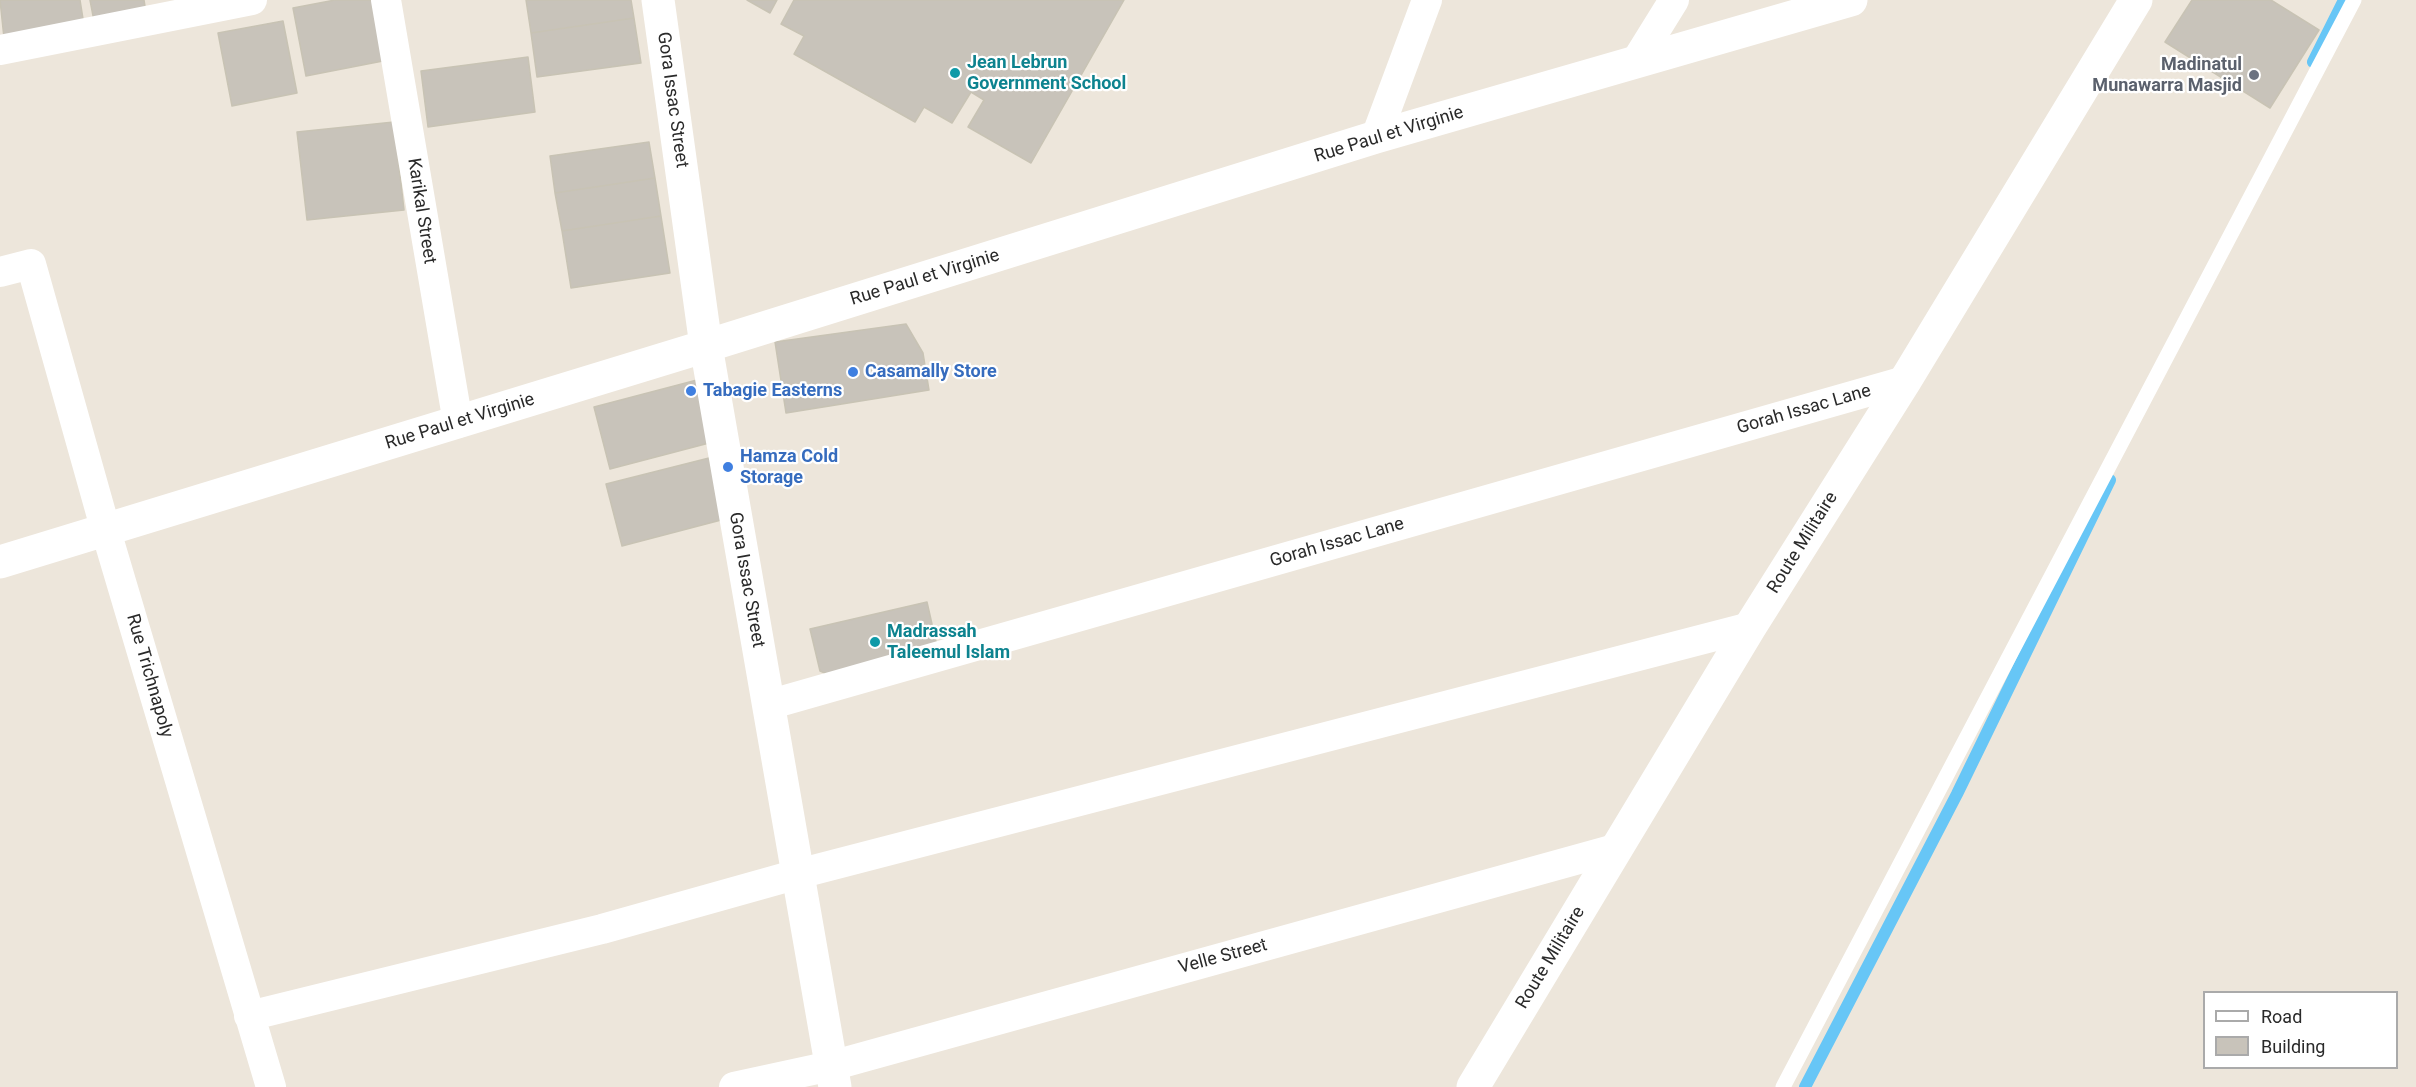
<!DOCTYPE html>
<html>
<head>
<meta charset="utf-8">
<style>
  body { margin:0 }
  #map { position:relative; width:2416px; height:1087px; overflow:hidden; background:#ede6db; font-family:Roboto,sans-serif }
  canvas { display:block }
  .legend { position:absolute; left:2203px; top:991px; width:195px; height:78px; box-sizing:border-box; background:#fff; border:2px solid #aaa; margin:0; padding:8px 10px; list-style:none; font-size:18px; color:#2a2a2a }
  .legend li { display:flex; align-items:center; gap:12px; height:30px }
  .legend b { width:30px; border:2px solid #aaa }
</style>
</head>
<body>
<div id="map">
<canvas width="2416" height="1087"></canvas>
<ul class="legend">
<li><b style="height:8px;background:#fff"></b>Road</li>
<li><b style="height:16px;background:#c8c3ba"></b>Building</li>
</ul>
</div>
<script>
const ctx = document.querySelector('canvas').getContext('2d');
ctx.lineJoin = 'round';
function stroke(path, color, width, dash) {
  ctx.strokeStyle = color;
  ctx.lineWidth = width;
  ctx.lineCap = dash ? 'butt' : 'round';
  ctx.setLineDash(dash || []);
  ctx.stroke(path);
}
function paint(path, color) {
  ctx.fillStyle = color;
  ctx.fill(path, 'evenodd');
}
function drawText(font, color, halo, rows, align = 'center') {
  ctx.font = font + ' Roboto,sans-serif';
  ctx.lineWidth = 4.5;
  ctx.setLineDash([]);
  ctx.textBaseline = 'middle';
  ctx.strokeStyle = halo;
  ctx.fillStyle = color;
  for (const [text, x, y, turn = 0] of rows) {
    ctx.save();
    ctx.translate(x, y);
    ctx.rotate((+turn || 0) * Math.PI / 180);
    ctx.textAlign = isNaN(turn) ? turn : align;
    if (halo) ctx.strokeText(text, 0, 0);
    ctx.fillText(text, 0, 0);
    ctx.restore();
  }
}
stroke(new Path2D(`
  M 2313,62 L 2344,0
  M 1805,1087 L 1957,794 L 2110,480`), '#67c6f6', 12);
const building = new Path2D(`
  M 0,0 L 80,0 L 84,25 L 4,38 Z
  M 90,0 L 144,0 L 146,12 L 94,21 Z
  M 335,0 L 376,0 L 388,60 L 306,76 L 293,8 Z
  M 526,0 L 631,0 L 634,18 L 531,33 Z
  M 747,0 L 777,0 L 770,13 Z
  M 794,0 L 1124,0 L 1031,163 L 968,127 L 984,100 L 971,92 L 952,123 L 924,107 L 915,122 L 794,54 L 804,36 L 781,24 Z
  M 2192,0 L 2271,0 L 2319,30 L 2270,108 L 2165,42 Z
  M 634,18 L 641,63 L 537,77 L 531,33 Z
  M 283,21 L 297,93 L 232,106 L 218,33 Z
  M 528,57 L 535,112 L 428,127 L 421,71 Z
  M 394,122 L 404,210 L 307,220 L 297,132 Z
  M 649,142 L 655,178 L 555,193 L 550,156 Z
  M 655,178 L 661,216 L 562,231 L 555,193 Z
  M 661,216 L 670,273 L 571,288 L 562,231 Z
  M 906,324 L 923,353 L 929,390 L 786,413 L 775,342 Z
  M 697,380 L 713,442 L 610,469 L 594,407 Z
  M 709,458 L 725,519 L 622,546 L 606,484 Z
  M 927,602 L 939,655 L 837,678 L 820,671 L 810,629 Z`);
paint(building, '#c8c3ba');
stroke(building, '#c8c3b4', 1.5);
stroke(new Path2D(`
  M 1783,1087 L 2354,0`), '#fff', 15);
stroke(new Path2D(`
  M 386,0 L 458,423
  M 0,50 L 252,0
  M 1635,63 L 1674,0
  M 1376,137 L 1427,0
  M 0,272 L 31,264 L 106,531 L 271,1087
  M 768,705 L 1905,381
  M 249,1016 L 602,929 L 798,874 L 1750,627
  M 734,1087 L 831,1066 L 1615,849`), '#fff', 30);
stroke(new Path2D(`
  M 658,0 L 706,346 L 835,1087
  M 0,562 L 706,346 L 1376,137 L 1851,0
  M 1473,1087 L 1750,627 L 1905,381 L 2136,0`), '#fff', 33);
for (const [x, y, r, color] of [
  [955,73,6,"#0f9aa8"],
  [2254,75,6,"#6b7280"],
  [853,372,6,"#3f7fe0"],
  [691,391,6,"#3f7fe0"],
  [728,467,6,"#3f7fe0"],
  [875,642,6,"#0f9aa8"]
]) {
  const dot = new Path2D();
  dot.arc(x, y, r, 0, 2 * Math.PI);
  ctx.fillStyle = color;
  ctx.fill(dot);
  stroke(dot, '#fff', 2);
}
drawText('bold 18px', '#0d838f', '#fff', [
  ["Jean Lebrun",967,63],
  ["Government School",967,84],
  ["Madrassah",887,632],
  ["Taleemul Islam",887,653]
], 'left');
drawText('bold 18px', '#5b616d', '#fff', [
  ["Madinatul",2242,65],
  ["Munawarra Masjid",2242,86]
], 'right');
drawText('18px', '#2a2a2a', '#fff', [
  ["Gora Issac Street",672,100,82],
  ["Rue Paul et Virginie",1389,135,-17],
  ["Karikal Street",421,211,81],
  ["Rue Paul et Virginie",925,278,-17],
  ["Gorah Issac Lane",1804,410,-16],
  ["Rue Paul et Virginie",460,422,-17],
  ["Gorah Issac Lane",1337,543,-16],
  ["Route Militaire",1803,543,-58],
  ["Gora Issac Street",746,580,80],
  ["Rue Trichnapoly",149,676,74],
  ["Velle Street",1223,957,-15],
  ["Route Militaire",1551,958,-59]
]);
drawText('bold 18px', '#366cbe', '#fff', [
  ["Casamally Store",865,372],
  ["Tabagie Easterns",703,391],
  ["Hamza Cold",740,457],
  ["Storage",740,478]
], 'left');
</script>
</body>
</html>
